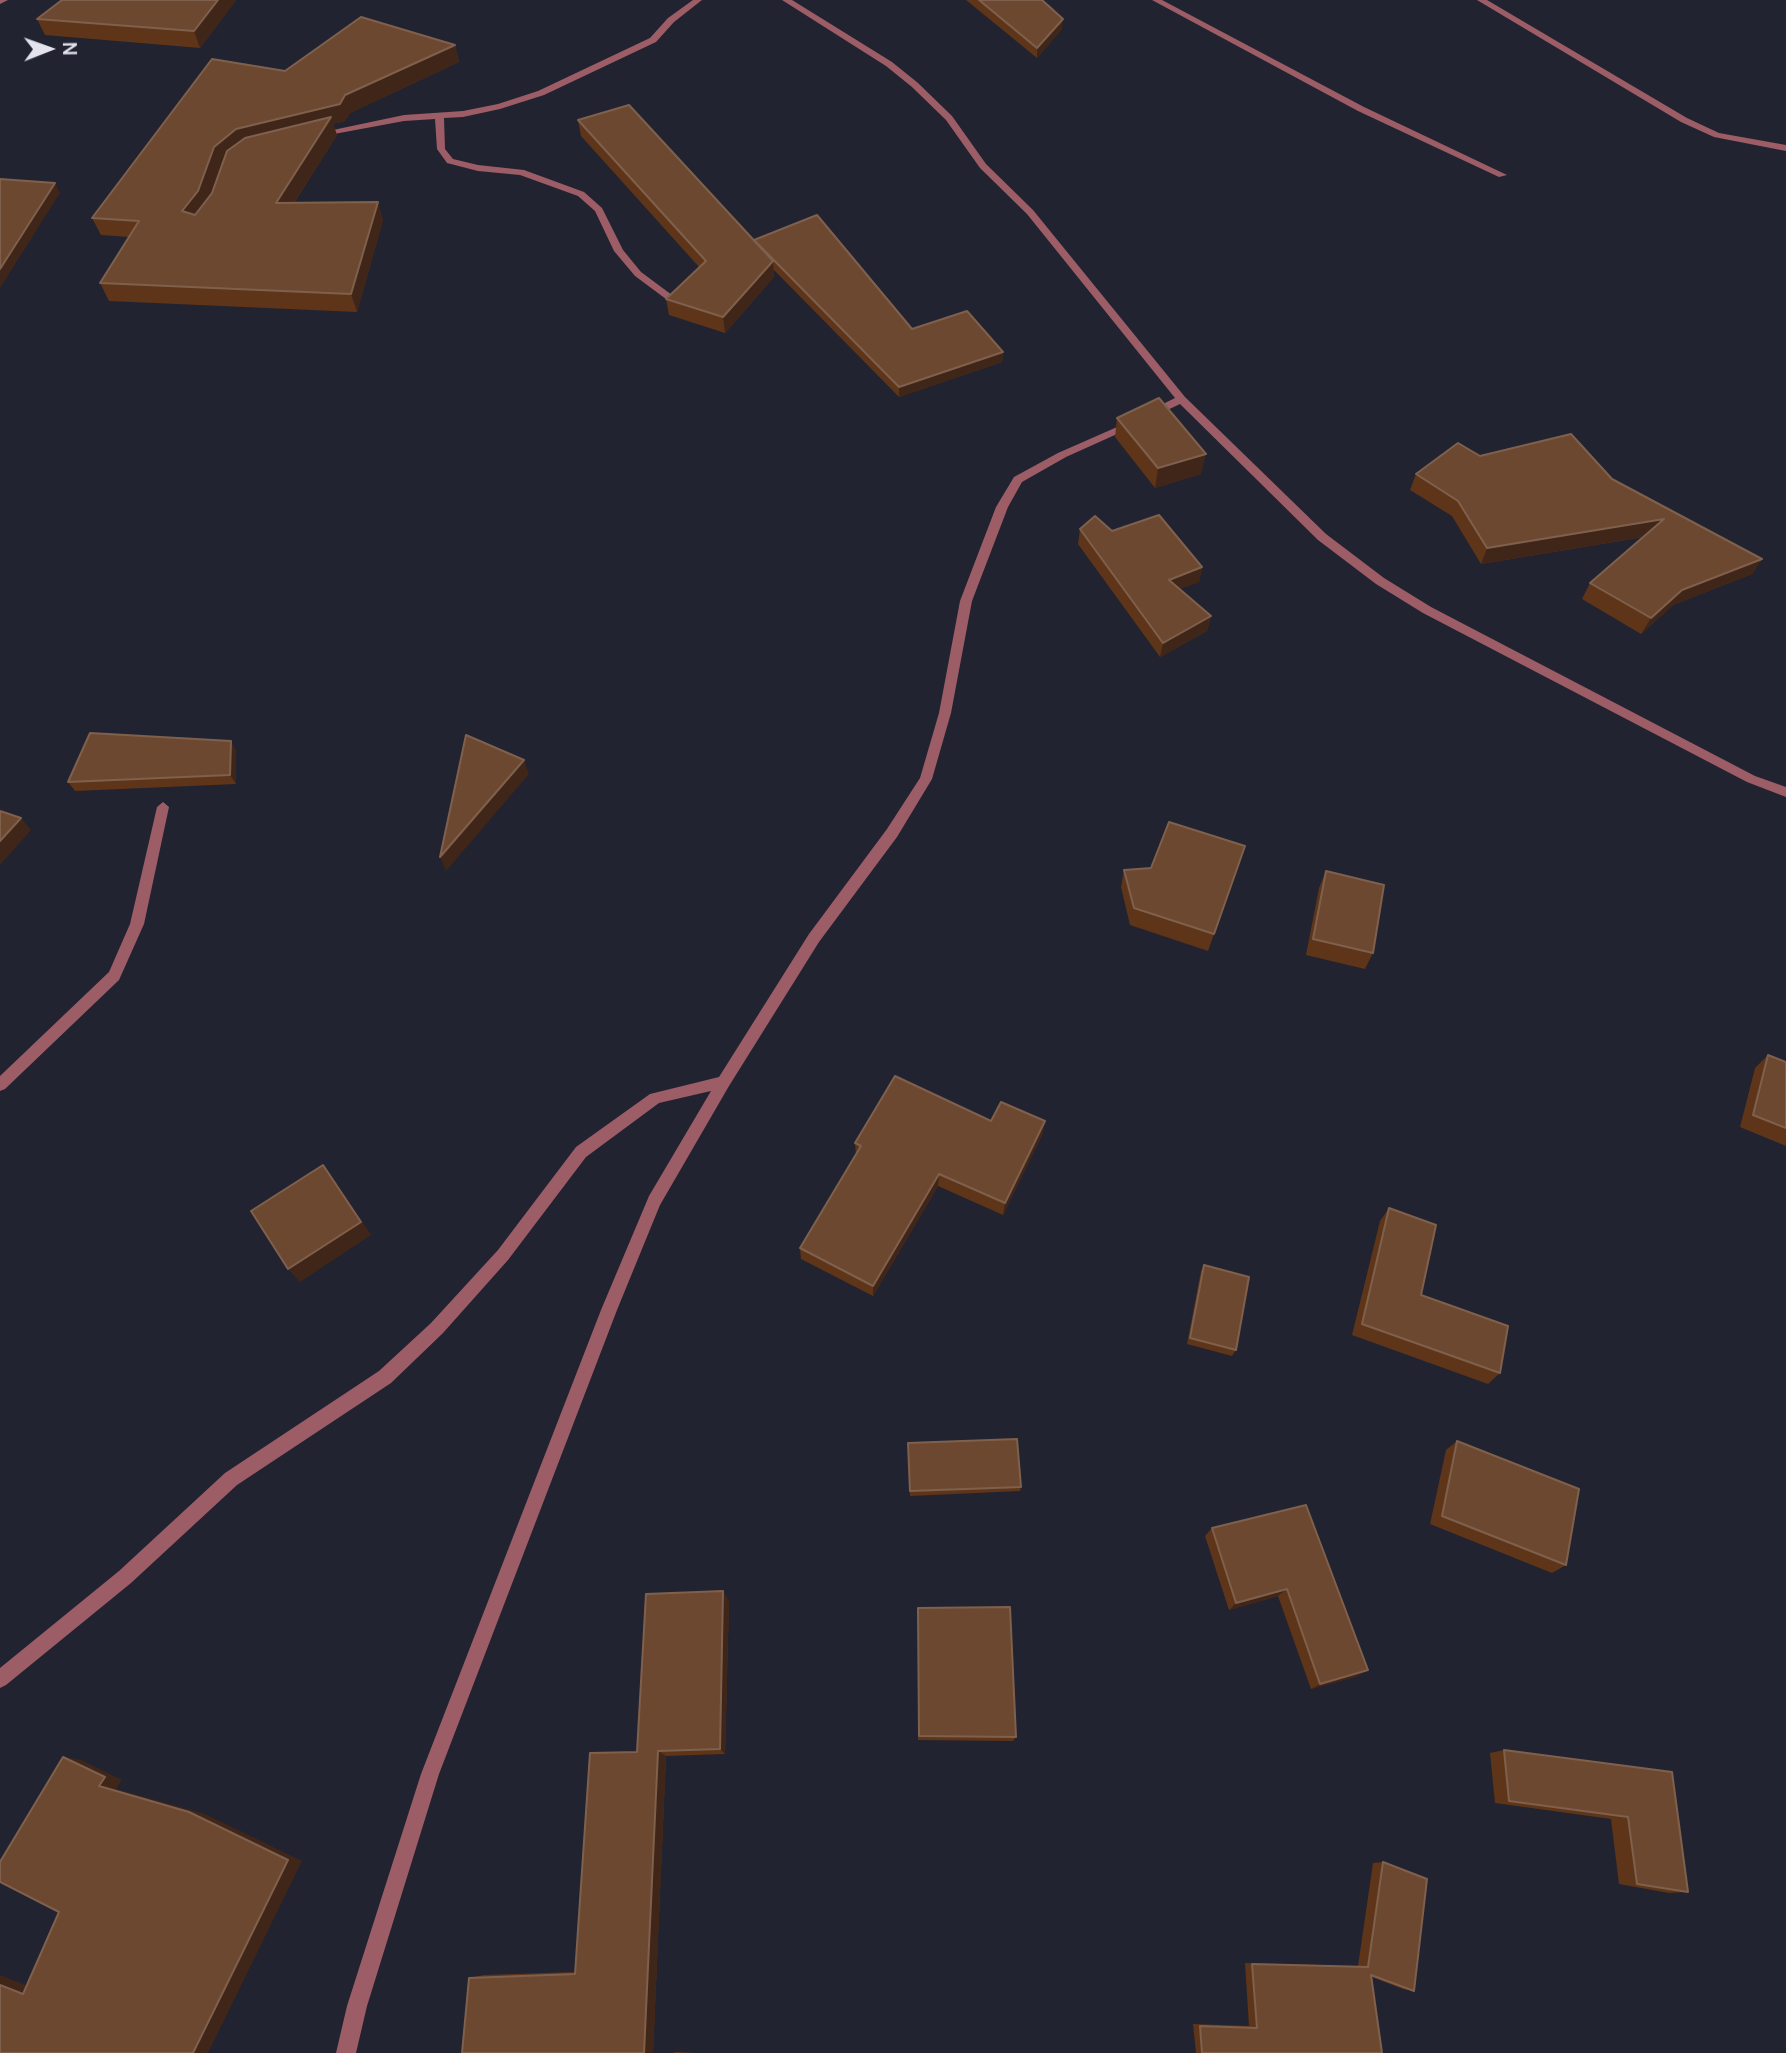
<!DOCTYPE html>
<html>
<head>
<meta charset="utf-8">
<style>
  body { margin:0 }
  #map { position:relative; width:1786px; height:2053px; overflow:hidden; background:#222330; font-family:Manrope,sans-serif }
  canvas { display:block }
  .north { position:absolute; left:14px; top:14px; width:70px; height:70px; -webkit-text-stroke:5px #222330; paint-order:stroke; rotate:89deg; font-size:19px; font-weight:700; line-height:28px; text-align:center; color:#e2e3ec }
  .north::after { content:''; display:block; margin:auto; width:24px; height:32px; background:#e2e3ec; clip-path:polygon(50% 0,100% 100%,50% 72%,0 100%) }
</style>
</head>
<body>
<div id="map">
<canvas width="1786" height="2053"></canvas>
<div class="north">N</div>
</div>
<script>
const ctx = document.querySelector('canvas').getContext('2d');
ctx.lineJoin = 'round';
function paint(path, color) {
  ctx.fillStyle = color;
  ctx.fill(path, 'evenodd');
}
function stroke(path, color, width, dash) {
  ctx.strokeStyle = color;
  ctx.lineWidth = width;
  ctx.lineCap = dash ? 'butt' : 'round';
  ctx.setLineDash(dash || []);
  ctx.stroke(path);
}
paint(new Path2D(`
  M 0,0 L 8,0 L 0,4 Z
  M 693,0 L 702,0 L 674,22 L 656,42 L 544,95 L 500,109 L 463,117 L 444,118 L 445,149 L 453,159 L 478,165 L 524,170 L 584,192 L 602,208 L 623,250 L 641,272 L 676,298 L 676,302 L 670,302 L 635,276 L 614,251 L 595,211 L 578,196 L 520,175 L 478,171 L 447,163 L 437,149 L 435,119 L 404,121 L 318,137 L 314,134 L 404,115 L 463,111 L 498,104 L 538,91 L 650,38 L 668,18 Z
  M 782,0 L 792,0 L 892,62 L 918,83 L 952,116 L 986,164 L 1033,210 L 1185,397 L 1326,534 L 1384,578 L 1431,607 L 1755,776 L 1786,787 L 1786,797 L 1747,782 L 1423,613 L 1376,584 L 1318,540 L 1180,404 L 1155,416 L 1147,416 L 1147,412 L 1175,398 L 1027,214 L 980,168 L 946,120 L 912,87 L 886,66 Z
  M 1152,0 L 1162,0 L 1364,107 L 1507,175 L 1499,177 L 1358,111 Z
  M 1477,0 L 1487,0 L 1687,118 L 1719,133 L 1786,145 L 1786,151 L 1714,137 L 1681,122 Z
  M 1133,420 L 1137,421 L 1137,425 L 1066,457 L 1022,482 L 1008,507 L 972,601 L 951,713 L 932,779 L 897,837 L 819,942 L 729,1086 L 660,1205 L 617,1310 L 439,1774 L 367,2006 L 356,2053 L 336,2053 L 347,2006 L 421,1774 L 601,1310 L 649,1196 L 711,1091 L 659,1103 L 586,1157 L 508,1260 L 443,1333 L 391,1383 L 237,1485 L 131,1583 L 6,1685 L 0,1688 L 0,1668 L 119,1571 L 225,1473 L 379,1371 L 431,1323 L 498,1250 L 576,1147 L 650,1094 L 719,1077 L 809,934 L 887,829 L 920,778 L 939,713 L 960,601 L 996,507 L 1014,477 L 1058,453 Z
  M 163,802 L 169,807 L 144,924 L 119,980 L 5,1089 L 0,1091 L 0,1076 L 109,972 L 130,924 L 157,807 Z`), '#9d5d67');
paint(new Path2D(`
  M 62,0 L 236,0 L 200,48 L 45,35 L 37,19 Z
  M 966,0 L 1042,0 L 1062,29 L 1037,58 Z
  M 455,45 L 459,62 L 350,113 L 345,121 L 333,124 L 337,135 L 294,203 L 383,220 L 357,312 L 109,301 L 100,283 L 129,237 L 101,235 L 92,218 L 285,71 ZM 223,163 L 212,193 L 210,196 L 221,165 Z
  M 578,120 L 754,240 L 912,329 L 1003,352 L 1002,362 L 899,397 L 773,269 L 774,277 L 725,333 L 669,315 L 666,299 L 699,267 L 581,136 Z
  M 1117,418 L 1201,474 L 1155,488 L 1115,437 Z
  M 1480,456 L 1612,479 L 1762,559 L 1752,574 L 1673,605 L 1641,634 L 1582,599 L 1590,583 L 1644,537 L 1481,564 L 1452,516 L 1410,490 L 1416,474 Z
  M 1080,529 L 1112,531 L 1202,567 L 1199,582 L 1179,589 L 1211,616 L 1207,631 L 1160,657 L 1078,544 Z
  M 236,750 L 236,784 L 75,791 L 68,782 Z
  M 1245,846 L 1208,951 L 1130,925 L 1121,887 L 1124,870 L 1151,868 Z
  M 1326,871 L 1373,953 L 1365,969 L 1306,955 L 1319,888 Z
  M 1768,1055 L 1786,1062 L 1786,1146 L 1740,1127 L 1755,1068 Z
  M 991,1121 L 1043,1133 L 1003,1215 L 938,1186 L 873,1296 L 801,1259 L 800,1248 L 856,1155 L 855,1143 Z
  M 1389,1208 L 1421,1295 L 1500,1373 L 1488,1384 L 1352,1335 L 1380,1221 Z
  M 1204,1265 L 1236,1350 L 1232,1356 L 1187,1344 L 1201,1271 Z
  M 1457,1441 L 1566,1565 L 1552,1573 L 1430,1524 L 1446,1450 Z
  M 908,1448 L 1021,1487 L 1020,1491 L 910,1496 Z
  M 1306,1505 L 1358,1676 L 1311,1689 L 1278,1596 L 1229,1610 L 1205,1536 L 1212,1528 Z
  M 729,1601 L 725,1754 L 666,1756 L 653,2053 L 469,1978 L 484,1975 L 575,1972 L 637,1752 Z
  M 918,1608 L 1016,1737 L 1013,1741 L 918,1740 Z
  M 1504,1750 L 1672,1772 L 1688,1892 L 1669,1893 L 1619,1884 L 1611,1819 L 1495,1803 L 1490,1753 Z
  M 1383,1862 L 1414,1991 L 1403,1989 L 1372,1977 L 1382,2053 L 1196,2053 L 1193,2024 L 1249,2026 L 1245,1963 L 1358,1966 L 1373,1863 Z
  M 675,2052 L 696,2053 L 673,2053 Z`), '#5e3519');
paint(new Path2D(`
  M 218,0 L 236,0 L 200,48 L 194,31 Z
  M 1063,19 L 1062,29 L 1037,58 L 1037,48 Z
  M 455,45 L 459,62 L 350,113 L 345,121 L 333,124 L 337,135 L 282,221 L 242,147 L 221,165 L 206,209 L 189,229 L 182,211 L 214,147 L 236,129 Z
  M 55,183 L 60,193 L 0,288 L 0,269 Z
  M 378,202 L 383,220 L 357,312 L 351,294 Z
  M 773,261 L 774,277 L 725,333 L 723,317 Z
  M 1003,352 L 1002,362 L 899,397 L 899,387 Z
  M 1206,454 L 1201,474 L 1155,488 L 1158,468 Z
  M 1664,519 L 1655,535 L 1481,564 L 1487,548 Z
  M 1762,559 L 1752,574 L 1673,605 L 1641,634 L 1651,618 L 1682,590 Z
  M 1202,567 L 1199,582 L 1166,594 L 1169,580 Z
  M 1211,616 L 1207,631 L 1160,657 L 1163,643 Z
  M 231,741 L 236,750 L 236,784 L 230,775 Z
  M 524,760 L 529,774 L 446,871 L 440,857 Z
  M 21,818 L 31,830 L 0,865 L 0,841 Z
  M 1045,1121 L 1043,1133 L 1003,1215 L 1005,1203 Z
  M 323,1165 L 333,1178 L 371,1235 L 300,1282 L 288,1269 Z
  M 939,1174 L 938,1186 L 873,1296 L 873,1286 Z
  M 1287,1589 L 1278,1596 L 1229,1610 L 1236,1603 Z
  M 723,1591 L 729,1601 L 725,1754 L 720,1749 Z
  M 1368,1670 L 1358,1676 L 1311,1689 L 1320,1684 Z
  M 658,1751 L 666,1756 L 653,2053 L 644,2053 Z
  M 63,1757 L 81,1760 L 122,1780 L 116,1789 L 205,1814 L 302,1861 L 208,2053 L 193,2053 L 99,1786 Z
  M 0,1975 L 43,1992 L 23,1994 L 0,1985 Z`), '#402619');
const building = new Path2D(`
  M 62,0 L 218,0 L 194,31 L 37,19 Z
  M 979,0 L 1042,0 L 1063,19 L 1037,48 Z
  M 361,17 L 455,45 L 345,95 L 340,104 L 236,129 L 214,147 L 198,191 L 182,211 L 195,215 L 212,193 L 227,151 L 245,138 L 331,117 L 276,203 L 378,202 L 351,294 L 100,283 L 139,221 L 92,218 L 212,59 L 285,71 Z
  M 629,105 L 773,261 L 723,317 L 666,299 L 706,261 L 578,120 Z
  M 0,179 L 55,183 L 0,269 Z
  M 817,215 L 912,329 L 967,311 L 1003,352 L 899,387 L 754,240 Z
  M 1159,398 L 1206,454 L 1158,468 L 1117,418 Z
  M 1571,434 L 1612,479 L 1762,559 L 1682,590 L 1651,618 L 1590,583 L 1664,519 L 1487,548 L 1458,501 L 1416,474 L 1458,443 L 1480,456 Z
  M 1159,515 L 1202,567 L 1169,580 L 1211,616 L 1163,643 L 1080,529 L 1095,516 L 1112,531 Z
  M 90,733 L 231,741 L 230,775 L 68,782 Z
  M 466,735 L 524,760 L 440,857 Z
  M 0,811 L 21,818 L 0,841 Z
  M 1169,822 L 1245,846 L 1214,934 L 1134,908 L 1124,870 L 1151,868 Z
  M 1326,871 L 1384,885 L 1373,953 L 1313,939 Z
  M 1768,1055 L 1786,1062 L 1786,1128 L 1753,1115 Z
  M 895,1076 L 991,1121 L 1001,1102 L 1045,1121 L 1005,1203 L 939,1174 L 873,1286 L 800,1248 L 861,1146 L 855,1143 Z
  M 323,1165 L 361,1222 L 288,1269 L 251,1211 Z
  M 1389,1208 L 1436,1225 L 1421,1295 L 1508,1326 L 1500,1373 L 1362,1324 Z
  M 1204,1265 L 1249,1277 L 1236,1350 L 1190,1338 Z
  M 1017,1439 L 1021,1487 L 910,1491 L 908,1443 Z
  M 1457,1441 L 1579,1489 L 1566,1565 L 1442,1516 Z
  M 1306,1505 L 1368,1670 L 1320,1684 L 1287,1589 L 1236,1603 L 1212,1528 Z
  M 723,1591 L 720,1749 L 658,1751 L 644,2053 L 462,2053 L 469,1978 L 575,1974 L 590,1753 L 637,1752 L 646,1594 Z
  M 1010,1607 L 1016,1737 L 919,1736 L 918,1608 Z
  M 1504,1750 L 1672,1772 L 1688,1892 L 1637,1884 L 1628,1817 L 1509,1801 Z
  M 63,1757 L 105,1777 L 99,1786 L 189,1812 L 288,1860 L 193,2053 L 0,2053 L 0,1985 L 23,1994 L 59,1912 L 0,1882 L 0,1862 Z
  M 1383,1862 L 1427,1879 L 1414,1991 L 1371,1975 L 1382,2053 L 1202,2053 L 1200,2026 L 1257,2028 L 1252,1964 L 1368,1967 Z`);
paint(building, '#6c4830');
stroke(building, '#7f604d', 2);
</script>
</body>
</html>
